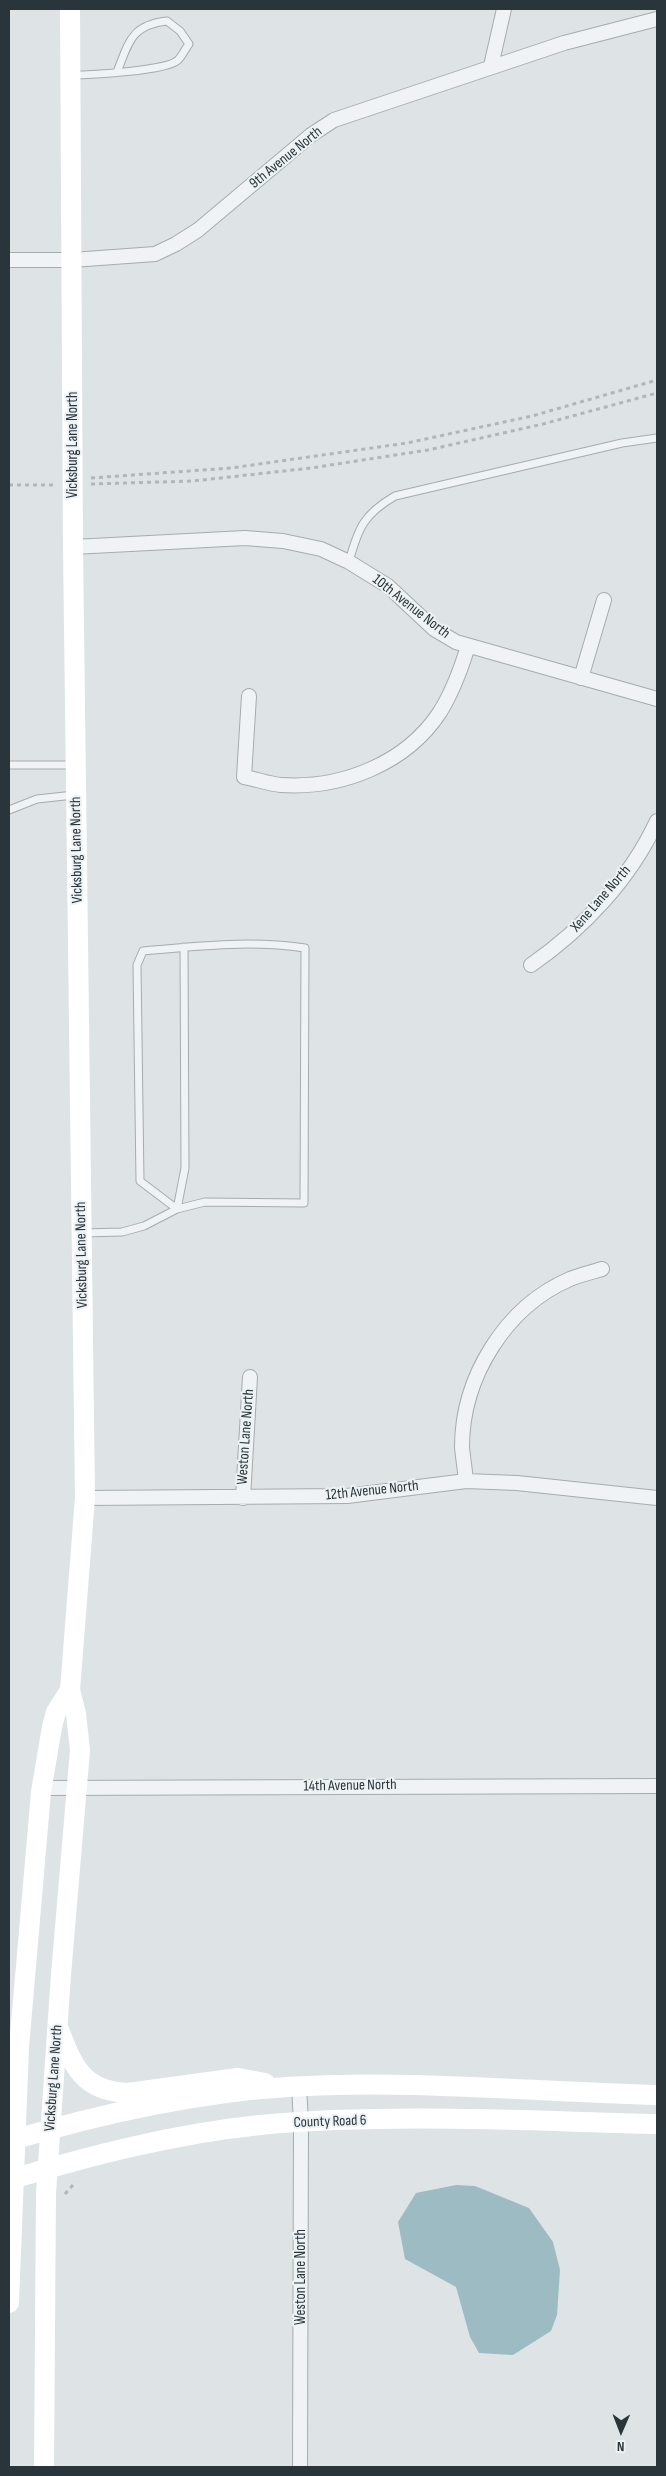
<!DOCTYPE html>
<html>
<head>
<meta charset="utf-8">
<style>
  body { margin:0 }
  #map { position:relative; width:666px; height:2476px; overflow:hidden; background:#dee4e6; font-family:"Sofia Sans Condensed",sans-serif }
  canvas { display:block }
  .frame { position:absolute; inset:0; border:10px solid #29353b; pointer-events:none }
  .north { position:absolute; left:596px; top:2406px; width:50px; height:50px; -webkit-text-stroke:4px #edf2f4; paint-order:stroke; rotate:181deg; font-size:14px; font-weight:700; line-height:20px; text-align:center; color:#29353b }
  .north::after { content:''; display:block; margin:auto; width:18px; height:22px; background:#29353b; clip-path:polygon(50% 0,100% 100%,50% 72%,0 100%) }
</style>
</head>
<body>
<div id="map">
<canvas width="666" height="2476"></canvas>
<div class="frame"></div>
<div class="north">N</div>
</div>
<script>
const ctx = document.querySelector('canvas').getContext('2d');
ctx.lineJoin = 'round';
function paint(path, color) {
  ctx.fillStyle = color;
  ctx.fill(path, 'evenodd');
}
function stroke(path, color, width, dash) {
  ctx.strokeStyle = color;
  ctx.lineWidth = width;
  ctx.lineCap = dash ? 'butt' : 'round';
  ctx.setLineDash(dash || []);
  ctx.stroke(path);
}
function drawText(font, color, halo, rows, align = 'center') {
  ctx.font = font + ' "Sofia Sans Condensed",sans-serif';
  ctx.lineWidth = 4;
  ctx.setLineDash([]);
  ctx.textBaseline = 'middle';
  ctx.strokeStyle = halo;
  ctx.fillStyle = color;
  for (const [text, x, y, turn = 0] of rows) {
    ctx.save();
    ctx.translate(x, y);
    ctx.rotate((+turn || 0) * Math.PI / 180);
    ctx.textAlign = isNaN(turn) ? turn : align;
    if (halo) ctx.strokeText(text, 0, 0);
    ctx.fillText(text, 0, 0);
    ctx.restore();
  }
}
paint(new Path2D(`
  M 456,2185 L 475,2186 L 529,2208 L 553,2242 L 560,2270 L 557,2315 L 551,2331 L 513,2355 L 479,2353 L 470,2337 L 456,2287 L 405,2259 L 398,2222 L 416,2193 Z`), '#9cbbc3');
const lane = new Path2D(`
  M 71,75 C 89,75 167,71 178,60 C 182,56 185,49 189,44 L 180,31 L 167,21 C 131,25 129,42 117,72
  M 349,562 C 358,528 364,514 395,496 L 622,443 L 657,438
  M 9,765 L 73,765
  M 9,810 L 37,799 L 74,795
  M 82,1233 L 122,1232 L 144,1226 L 177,1209 L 205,1202 L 304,1203 L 305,948 C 251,940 197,946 143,951 L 137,965 L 140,1181 L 177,1209 L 185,1168 L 184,947`);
const street = new Path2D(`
  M 491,66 L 504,9
  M 9,260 L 72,260 L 155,254 L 176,244 L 198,230 L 311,135 L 334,120 L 564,43 L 657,19
  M 73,547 L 245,538 L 283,541 L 321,549 L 349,562 L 388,586 L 434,629 L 456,642 L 657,699
  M 581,678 L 604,600
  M 249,696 L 244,777 C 256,779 269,784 281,785 C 341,789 406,764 440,712 C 453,691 461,669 468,646
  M 531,965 C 584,928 630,879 657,821
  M 466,1481 C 465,1470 463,1458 462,1447 C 462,1378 505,1307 570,1279 C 580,1275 592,1272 602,1269
  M 85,1498 L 347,1496 L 466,1481 L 517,1483 L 657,1498
  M 243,1498 L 250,1377
  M 42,1788 L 657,1786
  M 299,2087 L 301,2122 L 300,2467`);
stroke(lane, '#a4acaf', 9);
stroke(street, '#a4acaf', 16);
stroke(new Path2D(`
  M 91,478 L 231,468 L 407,443 L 532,416 L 657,380
  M 91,484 L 193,481 L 311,468 L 428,450 L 543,424 L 657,393
  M 9,485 L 54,485
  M 65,2194 L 73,2185 L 74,2181`), '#b0b6b9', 3, [4, 4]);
stroke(lane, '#f0f3f5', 7);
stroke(street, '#f0f3f5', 14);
stroke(new Path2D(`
  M 58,2027 C 73,2066 82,2091 128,2093 L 238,2078 L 265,2083
  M 9,2141 C 100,2114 192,2093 287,2087 C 410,2079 534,2092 657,2095
  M 9,2180 C 92,2155 174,2134 260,2125 C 389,2113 528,2121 657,2124
  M 9,2303 L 19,2047 L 41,1792 L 52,1727 L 56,1712 L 70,1690
  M 44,2467 L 46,2193 L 61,1975 L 80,1750 L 76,1714 L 70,1690 L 85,1498 L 73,547 L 70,9`), '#fff', 20);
drawText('15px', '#29353b', '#edf2f4', [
  ["9th Avenue North",286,158,-39],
  ["Vicksburg Lane North",73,445,-90],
  ["10th Avenue North",411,607,38],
  ["Vicksburg Lane North",77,850,-91],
  ["Xene Lane North",601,899,-49],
  ["Vicksburg Lane North",82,1255,-91],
  ["Weston Lane North",246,1437,-86],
  ["12th Avenue North",372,1491,-6],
  ["14th Avenue North",350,1786,-1],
  ["Vicksburg Lane North",54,2078,-86],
  ["County Road 6",330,2122,-2],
  ["Weston Lane North",301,2277,-90]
]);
</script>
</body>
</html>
